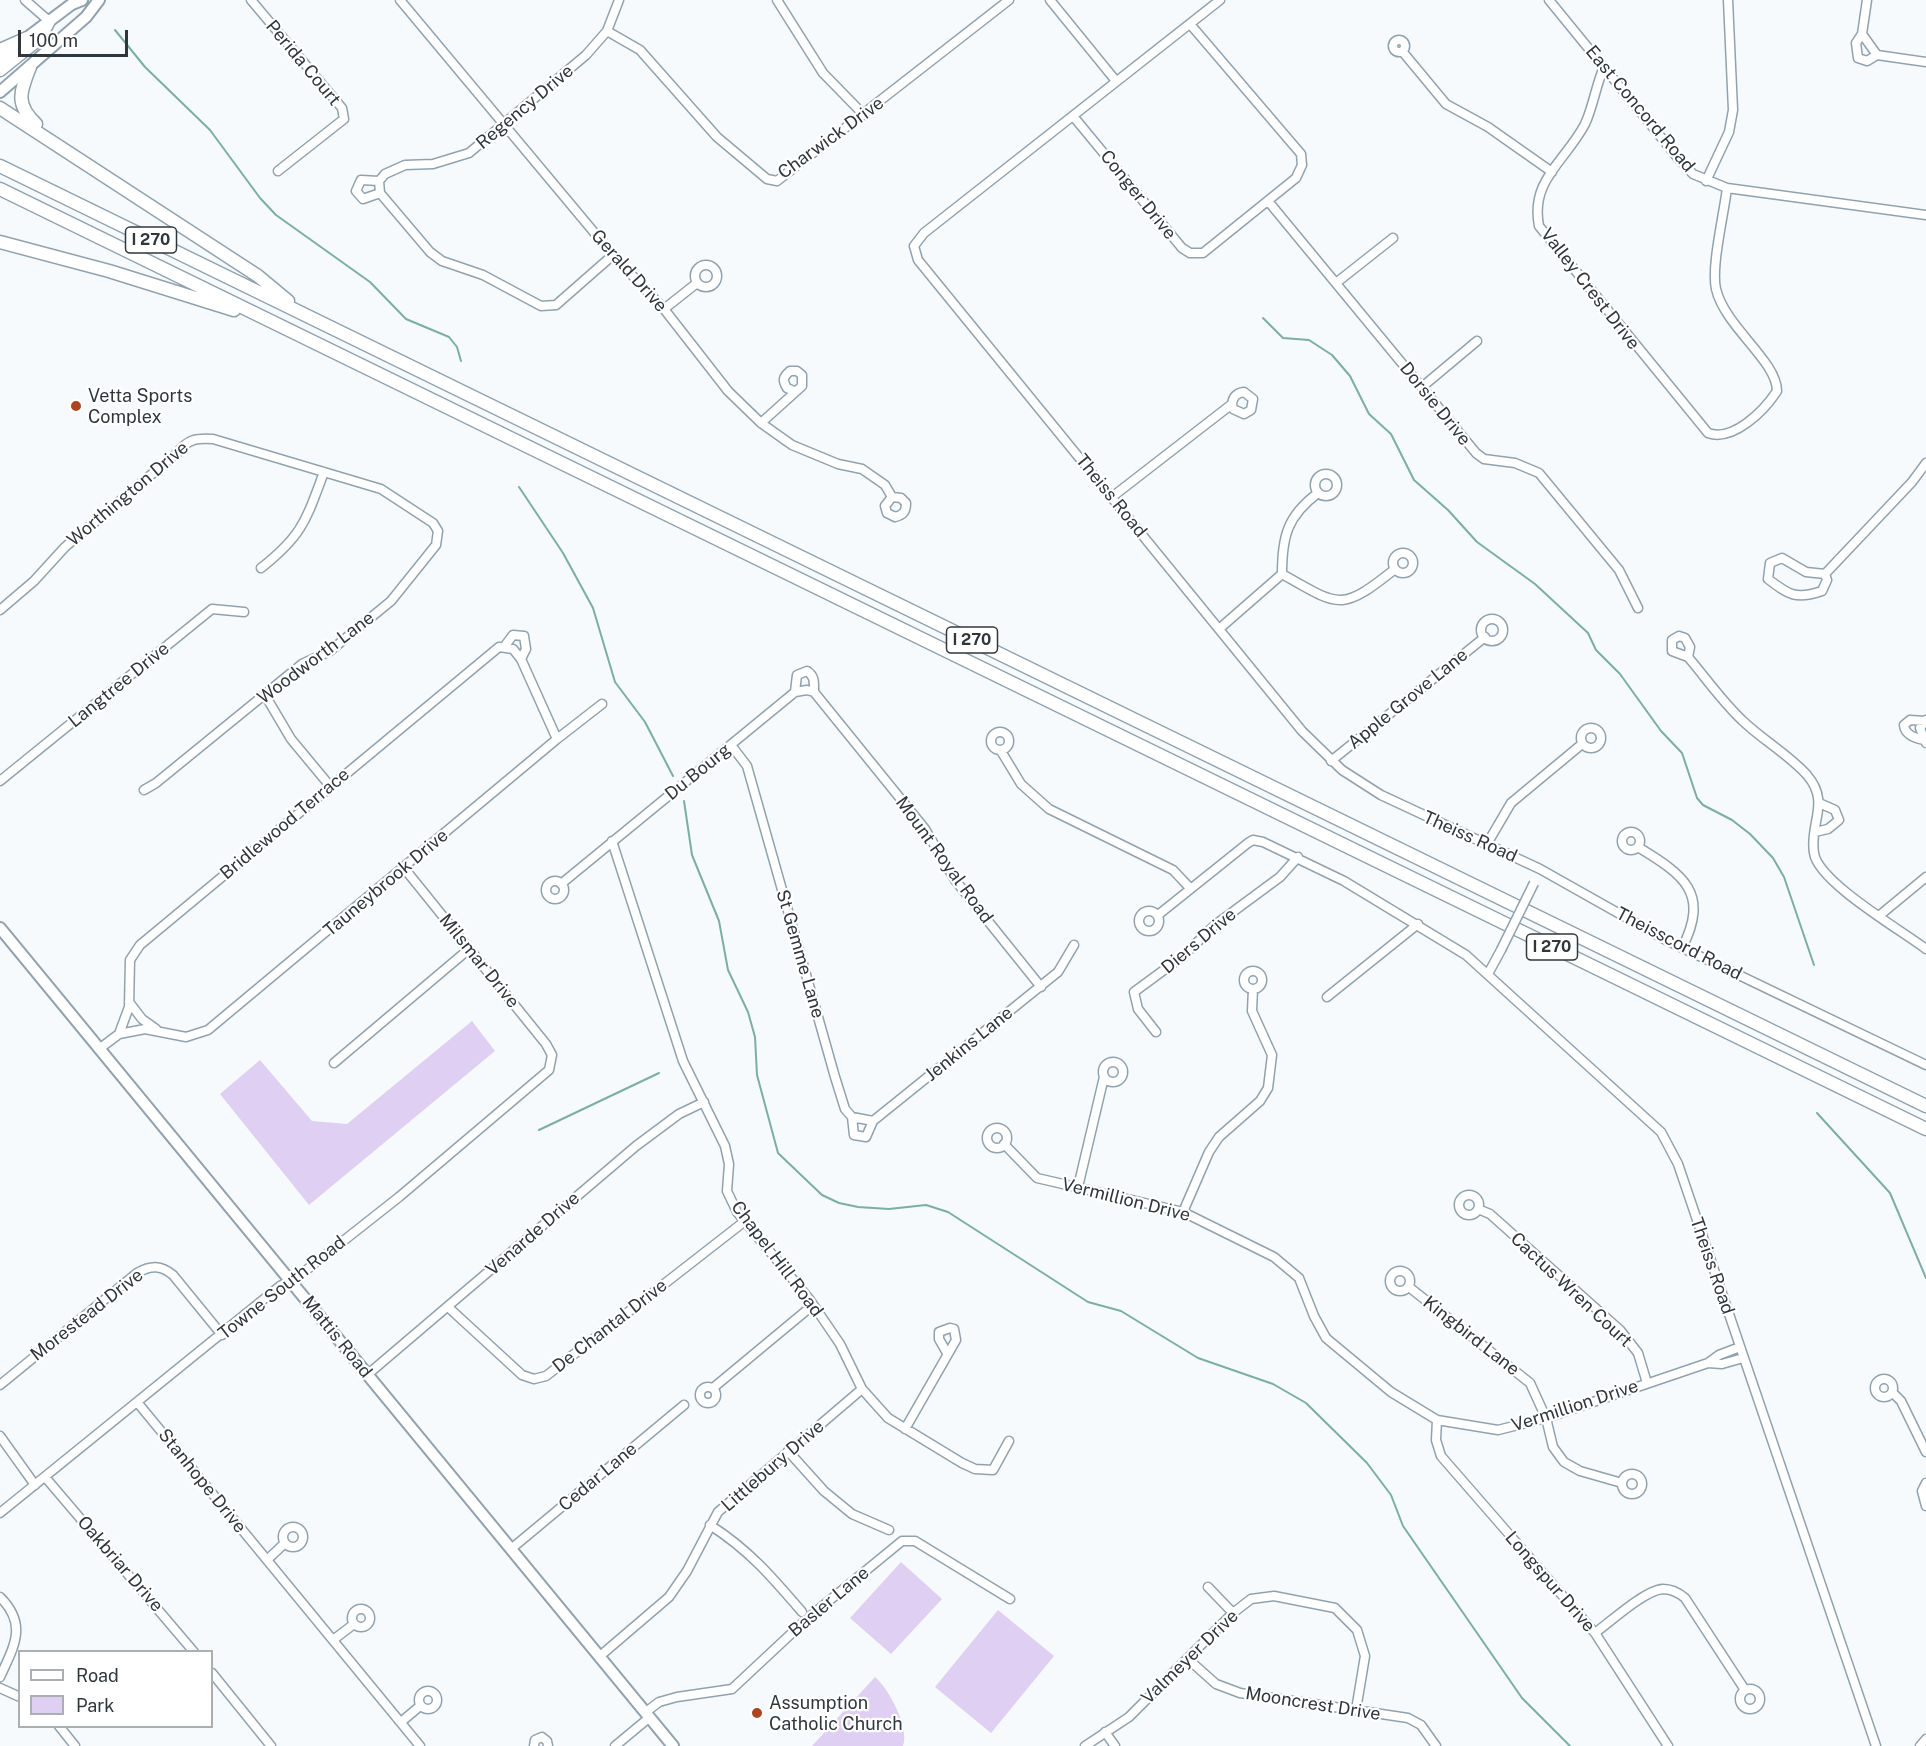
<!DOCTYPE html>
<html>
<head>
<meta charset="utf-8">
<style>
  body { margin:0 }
  #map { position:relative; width:1926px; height:1746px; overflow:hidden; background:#f6fafd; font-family:"Public Sans",sans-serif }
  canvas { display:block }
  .legend { position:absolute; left:18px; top:1650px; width:195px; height:78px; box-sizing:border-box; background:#fff; border:2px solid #acafb1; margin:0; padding:8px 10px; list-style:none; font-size:18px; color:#30373c }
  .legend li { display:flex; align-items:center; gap:12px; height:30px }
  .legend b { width:30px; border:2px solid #acafb1 }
  .scale { position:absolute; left:18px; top:30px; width:110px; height:27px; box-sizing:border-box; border:3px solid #30373c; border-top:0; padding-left:8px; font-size:18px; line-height:21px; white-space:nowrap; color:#30373c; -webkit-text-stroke:4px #fff; paint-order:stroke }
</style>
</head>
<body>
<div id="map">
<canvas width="1926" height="1746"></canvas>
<ul class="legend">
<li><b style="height:8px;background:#fff"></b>Road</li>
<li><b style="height:16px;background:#decff3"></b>Park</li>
</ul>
<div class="scale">100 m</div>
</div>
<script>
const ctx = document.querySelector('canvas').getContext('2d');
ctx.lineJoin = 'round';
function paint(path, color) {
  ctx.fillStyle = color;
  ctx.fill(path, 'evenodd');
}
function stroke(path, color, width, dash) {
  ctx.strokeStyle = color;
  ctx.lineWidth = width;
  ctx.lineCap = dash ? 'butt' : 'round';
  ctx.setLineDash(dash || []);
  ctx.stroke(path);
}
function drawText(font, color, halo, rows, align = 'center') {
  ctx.font = font + ' "Public Sans",sans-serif';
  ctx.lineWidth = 4.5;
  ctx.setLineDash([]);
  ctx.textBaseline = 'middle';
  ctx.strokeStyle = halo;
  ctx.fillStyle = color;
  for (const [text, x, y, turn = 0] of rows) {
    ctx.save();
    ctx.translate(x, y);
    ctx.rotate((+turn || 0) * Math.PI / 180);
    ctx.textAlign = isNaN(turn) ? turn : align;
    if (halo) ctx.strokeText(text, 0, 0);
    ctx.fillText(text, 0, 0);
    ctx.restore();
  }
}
paint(new Path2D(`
  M 472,1021 L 495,1051 L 309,1205 L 220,1094 L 260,1060 L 312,1121 L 347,1124 Z
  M 901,1562 L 942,1599 L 891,1654 L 850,1618 Z
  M 998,1610 L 1054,1656 L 991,1733 L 935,1687 Z
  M 875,1677 C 889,1689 910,1728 903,1746 L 812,1746 Z`), '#decff3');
stroke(new Path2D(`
  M 115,30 L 145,67 L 210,130 L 260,198 L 276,215 L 370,282 L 406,319 L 449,337 L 457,347 L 461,361
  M 1263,318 L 1283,338 L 1309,340 L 1332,355 L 1350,376 L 1369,414 L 1391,434 L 1414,480 L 1448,510 L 1477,542 L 1535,584 L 1588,633 L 1596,650 L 1620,674 L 1661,731 L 1682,753 L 1697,798 L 1703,805 L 1732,820 L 1750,834 L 1773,858 L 1784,877 L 1814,965
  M 519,487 L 563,553 L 593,608 L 615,682 L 645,722 L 673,776
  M 684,801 L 692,855 L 719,921 L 728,970 L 748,1012 L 755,1037 L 757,1075 L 778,1153 L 822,1195 L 839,1203 L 858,1207 L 889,1209 L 926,1205 L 948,1212 L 1088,1302 L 1121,1311 L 1198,1358 L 1273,1384 L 1306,1403 L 1367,1463 L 1391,1495 L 1403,1526 L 1522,1698 L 1570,1746
  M 1817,1113 L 1890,1193 L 1926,1278
  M 539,1130 L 659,1073`), '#7baea4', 2);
const minor = new Path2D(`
  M 25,0 L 49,21
  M 251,0 L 342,108 L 344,119 L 278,171
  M 400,0 L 613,255 L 664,309 L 728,391 L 761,423 L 792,445 L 838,464 L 862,469 L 885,485 L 892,497 L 901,498 L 906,503 C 906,512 903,515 895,517 L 887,513 L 885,506 L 892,497
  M 777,0 L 823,73 L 864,115
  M 1050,0 L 1116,81
  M 1220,0 L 924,233 L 914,246 L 918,260 L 1302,731 L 1342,770 L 1381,795 L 1540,869 L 1666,940 L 1926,1065
  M 1549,0 L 1678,158 L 1693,174 L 1727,188 L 1926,215
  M 1867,0 L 1862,34 L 1877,55 L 1926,62
  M 607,31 L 640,50 L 717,137 L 767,179 L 777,181 L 1009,0
  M 1862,34 L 1856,43 L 1858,58 L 1867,61 L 1877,55
  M1393 46a6 6 0 1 1 12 0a6 6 0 1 1-12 0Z
  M 1402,51 L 1446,104 L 1488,127 L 1552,172
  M 1604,67 C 1596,85 1593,107 1585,124 C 1565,162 1530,180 1539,226 L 1708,433 C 1733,442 1764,411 1777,391 C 1777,361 1725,327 1716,289 C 1711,266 1724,214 1727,188
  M 1073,116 L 1182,248 L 1190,253 L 1203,253 L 1296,178 L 1302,165 L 1301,154 L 1190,24
  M 379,181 L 361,180 L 356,191 L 363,199 L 380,193
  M 1706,181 L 1729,132 L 1733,110 L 1728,0
  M 380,193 L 379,181 L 385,174 L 405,165 L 433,164 L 469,153 L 586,55 L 607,31 L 619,0
  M 380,193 L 430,252 L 442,261 L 483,275 L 541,306 L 556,305 L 613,255
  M 1268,201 L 1476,453 L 1484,459 L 1515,463 L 1539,473 L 1619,570 L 1638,608
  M695 276a11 11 0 1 1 22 0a11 11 0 1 1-22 0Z
  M 1336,283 L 1393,238
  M 664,309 L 697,283
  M 1422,387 L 1477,341
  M 761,423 L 802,386 L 802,375 L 797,371 L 790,371 C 783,377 782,380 787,388 L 794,391
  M1315 485a11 11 0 1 1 22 0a11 11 0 1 1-22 0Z
  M 1112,497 L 1232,404 C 1233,397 1236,393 1244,392 L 1253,399 L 1251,410 L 1244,414 L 1233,409 L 1232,404
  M1393 563a10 10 0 1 1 20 0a10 10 0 1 1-20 0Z
  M 261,568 C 303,535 306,520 324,472
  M 1282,574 C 1340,607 1341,612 1395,569
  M 1825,574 L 1806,572 L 1782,558 L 1770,563 L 1768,579 C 1789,595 1796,600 1822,591 L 1827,580 L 1825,574 L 1912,482 L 1926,463
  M 0,610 L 34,581 L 65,547 L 177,453 C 188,439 196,438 213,439 L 381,489 L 433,523 L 438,531 L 436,545 L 391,601 L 330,651 L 302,664 L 156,783 L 144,790
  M1481 630a11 11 0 1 1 22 0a11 11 0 1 1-22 0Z
  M 1219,629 L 1282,574 C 1282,537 1287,516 1318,493
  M 504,647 L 513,635 L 524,636 L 526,649 L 521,659
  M 1688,657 L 1672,651 L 1672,640 L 1679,636 L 1685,638 L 1690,647 L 1688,657 C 1706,678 1723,703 1744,722 C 1763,740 1789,755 1807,775 C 1831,803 1809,823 1814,853 C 1818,882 1901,930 1926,949
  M 795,692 L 807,690 L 814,692 L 925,829 L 955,880 L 1041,987
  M 265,695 L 291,739 L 330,786
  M1581 738a10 10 0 1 1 20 0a10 10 0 1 1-20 0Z
  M991 741a9 9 0 1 1 18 0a9 9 0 1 1-18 0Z
  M 1924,740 C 1915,738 1905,735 1904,725 L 1910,720 L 1925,721
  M 1926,743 L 1920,728 L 1926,720
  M 731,745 L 747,766 L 835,1077 L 845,1109 L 852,1117 L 854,1135 L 866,1137 L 873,1121
  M 1001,751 L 1021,784 L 1049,809 L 1173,870 L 1190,888
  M 1331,761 L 1485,637
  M 0,781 L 212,609 L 244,612
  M 1815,832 L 1828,829 L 1839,820 L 1835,810 L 1819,803
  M1622 841a9 9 0 1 1 18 0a9 9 0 1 1-18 0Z
  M 612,841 L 683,1061 L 725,1146 L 729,1164 L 727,1191 L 737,1212 L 810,1300 L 840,1344 L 862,1389 L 888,1418 L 962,1463 L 975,1469 L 993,1470 L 1009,1441
  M 1487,844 L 1511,803 L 1582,744
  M 1638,847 C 1684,875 1710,893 1682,948
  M546 890a9 9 0 1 1 18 0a9 9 0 1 1-18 0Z
  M 561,884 L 795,692 L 797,675 L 807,671 C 815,676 814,683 814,692
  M1139 921a10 10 0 1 1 20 0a10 10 0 1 1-20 0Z
  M 1158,915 L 1248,843 L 1253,840 L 1263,842 L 1344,881 L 1466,955 L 1661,1132 L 1678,1164 L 1876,1746
  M 1880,915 L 1926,877
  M1244 980a9 9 0 1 1 18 0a9 9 0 1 1-18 0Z
  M 1488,974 L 1501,950
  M 1327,997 L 1418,924
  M 129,1002 L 142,1019 L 156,1029
  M 1156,1032 L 1138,1009 L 1134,992 L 1183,956 L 1215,925 L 1280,877 L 1298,857
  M 119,1034 L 129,1007 L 130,960 L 140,945 L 499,647 L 513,649 L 521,659 L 557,739
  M 99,1049 L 119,1034 L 145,1029 L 186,1037 L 208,1030 L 557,739 L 602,704
  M1103 1072a10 10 0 1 1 20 0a10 10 0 1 1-20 0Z
  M 334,1063 L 469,949
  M 852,1117 L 873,1121 L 1058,972 L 1074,945
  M987 1138a10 10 0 1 1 20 0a10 10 0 1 1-20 0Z
  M 1004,1144 L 1037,1178 L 1183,1212 L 1274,1257 L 1299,1278 L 1314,1316 L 1326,1338 L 1391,1392 L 1437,1420 L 1498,1430 L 1546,1418 L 1708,1363 L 1719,1355 L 1740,1347
  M 1078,1187 L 1104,1077
  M1459 1205a10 10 0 1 1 20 0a10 10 0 1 1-20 0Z
  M 1478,1209 L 1490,1214 L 1620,1330 L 1638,1353 L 1647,1383
  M 1183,1212 L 1209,1152 L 1219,1137 L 1260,1101 L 1268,1088 L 1272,1055 L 1252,1011 L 1253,989
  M1390 1281a10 10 0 1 1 20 0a10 10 0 1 1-20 0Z
  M 1409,1287 L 1530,1383 L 1546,1418 L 1553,1447 L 1564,1462 L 1580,1471 L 1622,1483
  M 448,1307 L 522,1375 L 534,1379 L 546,1376 L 745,1221
  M 1708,1363 L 1722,1364 L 1743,1358
  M 367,1375 L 636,1146 L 679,1114 L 704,1102
  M1875 1388a9 9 0 1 1 18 0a9 9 0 1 1-18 0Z
  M 0,1385 L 137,1273 C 151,1265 161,1265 173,1275 L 222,1335
  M700 1395a8 8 0 1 1 16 0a8 8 0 1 1-16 0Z
  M 713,1388 L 813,1305
  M 1892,1392 L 1901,1401 L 1926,1452
  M 137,1402 L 420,1746
  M 1437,1420 L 1436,1440 L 1441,1456 L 1595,1633 L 1668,1746
  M 905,1429 L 956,1340 L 954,1329 L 950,1328 L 939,1332 L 939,1339 L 947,1353
  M 0,1436 L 35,1485
  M 788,1451 L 824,1491 L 852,1514 L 889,1530
  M1622 1484a10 10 0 1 1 20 0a10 10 0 1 1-20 0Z
  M 45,1477 L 194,1652
  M 1926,1483 L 1922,1491 L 1926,1506
  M 0,1513 L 280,1286 L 300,1275 L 399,1197 L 549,1070 L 552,1055 L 546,1044 L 404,868
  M 710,1525 C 749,1550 772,1577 802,1612
  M283 1537a10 10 0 1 1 20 0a10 10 0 1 1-20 0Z
  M 511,1549 L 684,1405
  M 268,1559 L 285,1543
  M 1208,1587 L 1233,1613
  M 0,1597 C 28,1625 14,1646 0,1677
  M352 1618a9 9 0 1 1 18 0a9 9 0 1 1-18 0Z
  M 1595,1633 C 1610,1622 1645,1590 1663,1589 C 1672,1589 1679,1593 1685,1598 L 1745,1690
  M 333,1640 L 354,1624
  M 600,1656 L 669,1597 L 687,1571 L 718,1512 L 862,1389
  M 1188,1659 L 1216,1684 L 1240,1693 L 1408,1718 L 1421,1725 L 1436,1746
  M 212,1673 L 271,1746
  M 0,1688 L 20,1697
  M1740 1699a10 10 0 1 1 20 0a10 10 0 1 1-20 0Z
  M419 1700a9 9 0 1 1 18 0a9 9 0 1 1-18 0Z
  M 646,1712 L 659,1702 L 677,1697 L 732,1689 L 808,1618 L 902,1541 L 915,1541 L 1010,1599
  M 401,1722 L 420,1706
  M 59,1726 L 75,1746
  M 1105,1732 L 1115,1746
  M 534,1746 L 535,1740 L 542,1737 L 547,1741 L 548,1746
  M 615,1746 L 650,1717
  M 1085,1746 L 1129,1717 L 1233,1613 L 1251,1599 L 1274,1596 L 1335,1608 L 1357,1630 L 1365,1656 L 1356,1710
  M 1920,1746 L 1926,1739`);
const major = new Path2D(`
  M 0,58 L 72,4 L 82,0
  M 0,92 L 86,17 L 99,0
  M 0,928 L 673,1746`);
const highway = new Path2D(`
  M 0,50 L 27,38
  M 30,67 C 20,92 15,104 36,124
  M 0,70 L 40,38 L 49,21
  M 0,108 L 258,276 L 288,301
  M 0,166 L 1926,1106
  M 0,189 L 1926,1129
  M 0,242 L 109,271 L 234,310`);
stroke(minor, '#91a2af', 11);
stroke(major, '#91a2af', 14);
stroke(highway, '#91a2af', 15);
stroke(minor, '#fff', 8);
stroke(major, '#fff', 10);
stroke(highway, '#fff', 12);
const minorBridge = new Path2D(`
  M 1501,950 L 1534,883`);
stroke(minorBridge, '#91a2af', 11, []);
stroke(minorBridge, '#fff', 8);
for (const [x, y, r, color] of [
  [76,406,6,"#ac4522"],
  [757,1713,6,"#ac4522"]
]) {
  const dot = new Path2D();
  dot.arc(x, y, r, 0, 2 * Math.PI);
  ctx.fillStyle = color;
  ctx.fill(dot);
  stroke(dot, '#fff', 2);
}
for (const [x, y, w] of [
  [151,240,51],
  [972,640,51],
  [1552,947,51]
]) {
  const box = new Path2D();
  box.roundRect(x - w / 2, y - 13, w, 26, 4.5);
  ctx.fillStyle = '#fff';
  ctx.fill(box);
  stroke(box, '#30373c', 1.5);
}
drawText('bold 16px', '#30373c', null, [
  ["I 270",151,240],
  ["I 270",972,640],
  ["I 270",1552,947]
]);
drawText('18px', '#30373c', '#fff', [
  ["Perida Court",303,63,50],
  ["Regency Drive",525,107,-40],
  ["East Concord Road",1640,109,50],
  ["Charwick Drive",831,138,-36],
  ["Conger Drive",1138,195,51],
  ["Gerald Drive",629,271,48],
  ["Valley Crest Drive",1590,289,52],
  ["Dorsie Drive",1435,404,51],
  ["Worthington Drive",128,494,-40],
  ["Theiss Road",1111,496,51],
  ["Woodworth Lane",316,658,-37],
  ["Langtree Drive",119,685,-39],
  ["Apple Grove Lane",1408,699,-39],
  ["Du Bourg",698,772,-39],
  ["Bridlewood Terrace",285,824,-40],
  ["Theiss Road",1470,837,24],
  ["Mount Royal Road",944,860,54],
  ["Tauneybrook Drive",386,883,-40],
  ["Diers Drive",1199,941,-40],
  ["Theisscord Road",1679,944,27],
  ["St Gemme Lane",800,954,74],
  ["Milsmar Drive",479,961,51],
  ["Jenkins Lane",969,1044,-39],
  ["Vermillion Drive",1126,1200,14],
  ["Venarde Drive",533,1234,-41],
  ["Chapel Hill Road",777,1259,53],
  ["Theiss Road",1712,1266,71],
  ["Towne South Road",282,1288,-38],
  ["Cactus Wren Court",1571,1290,43],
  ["Morestead Drive",87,1315,-38],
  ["De Chantal Drive",610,1326,-38],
  ["Kingbird Lane",1471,1336,38],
  ["Mattis Road",337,1337,51],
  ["Vermillion Drive",1575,1406,-18],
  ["Littlebury Drive",773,1466,-41],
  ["Cedar Lane",598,1477,-40],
  ["Stanhope Drive",202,1481,51],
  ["Oakbriar Drive",120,1564,49],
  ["Longspur Drive",1550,1582,49],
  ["Basler Lane",829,1602,-40],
  ["Valmeyer Drive",1190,1657,-44],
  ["Mooncrest Drive",1313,1704,9]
]);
drawText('18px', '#30373c', '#fff', [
  ["Vetta Sports",88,396],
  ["Complex",88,417],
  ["Assumption",769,1703],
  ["Catholic Church",769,1724]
], 'left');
</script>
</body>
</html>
